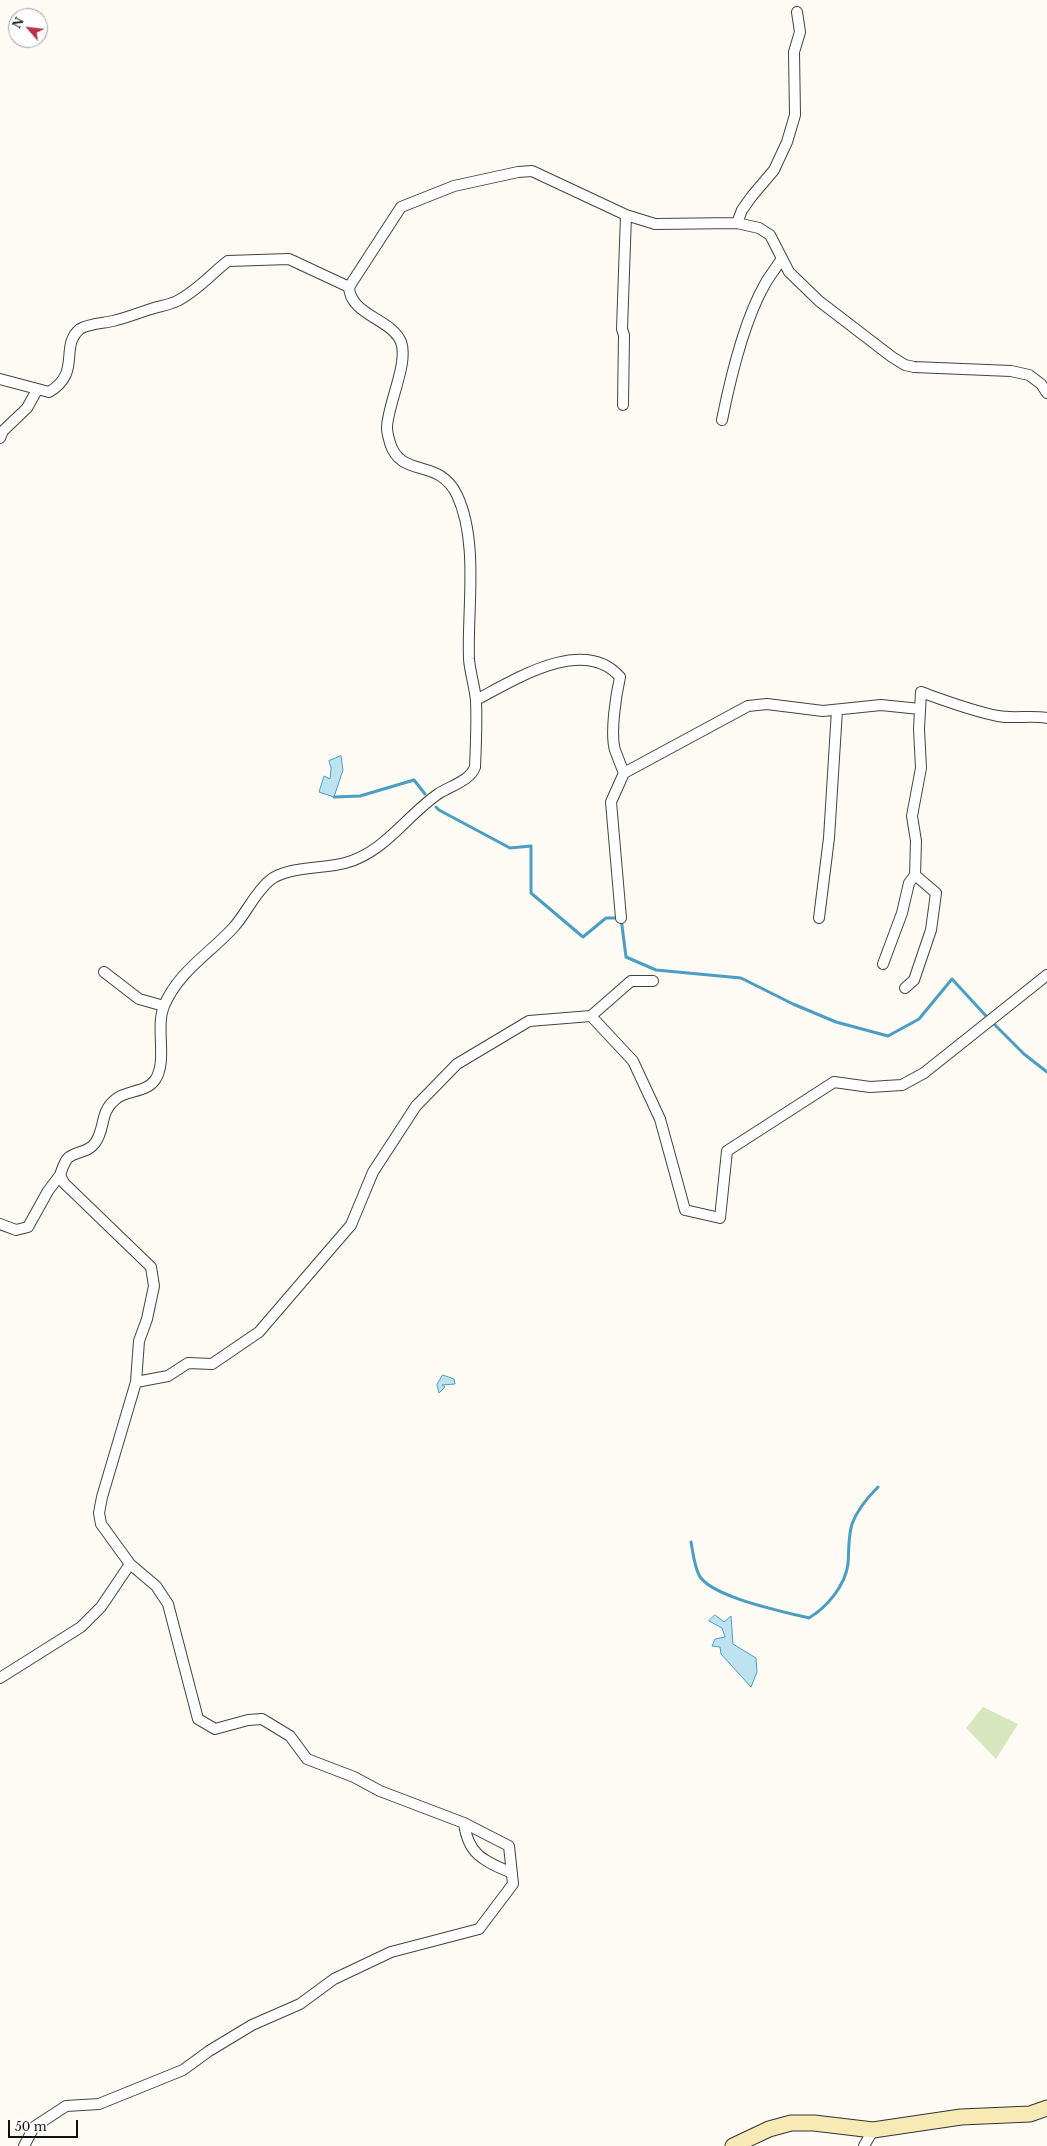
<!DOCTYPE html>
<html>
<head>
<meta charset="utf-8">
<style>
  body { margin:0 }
  #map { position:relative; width:1047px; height:2146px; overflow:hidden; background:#fefbf4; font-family:"Libre Baskerville",serif }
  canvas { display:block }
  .north { position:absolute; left:8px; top:8px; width:40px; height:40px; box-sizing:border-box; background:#fff; border:1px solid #9f9f9f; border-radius:50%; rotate:298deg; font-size:11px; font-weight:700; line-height:16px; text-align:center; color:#101010 }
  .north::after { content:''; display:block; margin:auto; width:14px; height:18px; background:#b43447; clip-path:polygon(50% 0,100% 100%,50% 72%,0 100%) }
  .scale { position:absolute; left:8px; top:2120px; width:70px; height:18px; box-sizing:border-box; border:2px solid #101010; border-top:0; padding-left:5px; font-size:12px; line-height:14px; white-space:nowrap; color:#101010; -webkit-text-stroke:3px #fff; paint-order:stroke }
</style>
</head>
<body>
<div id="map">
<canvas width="1047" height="2146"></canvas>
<div class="north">N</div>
<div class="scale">50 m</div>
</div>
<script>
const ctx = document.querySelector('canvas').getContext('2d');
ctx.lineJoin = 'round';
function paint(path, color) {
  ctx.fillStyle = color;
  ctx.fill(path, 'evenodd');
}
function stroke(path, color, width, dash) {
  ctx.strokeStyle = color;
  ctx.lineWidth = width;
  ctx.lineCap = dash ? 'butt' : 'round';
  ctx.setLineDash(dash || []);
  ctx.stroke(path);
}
paint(new Path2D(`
  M 983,1707 L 1018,1724 L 996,1759 L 966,1728 Z`), '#d8e6c0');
const water = new Path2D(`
  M 341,756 L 343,770 L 334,797 L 319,792 L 324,776 L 330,779 L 331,768 L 329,761 Z
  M 443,1375 L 454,1379 L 455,1384 L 442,1385 L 445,1387 L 439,1393 L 437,1385 Z
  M 715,1615 L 724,1622 L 731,1616 L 733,1644 L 756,1658 L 757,1672 L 751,1687 L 721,1654 L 720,1647 L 712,1646 L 715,1639 L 725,1637 L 722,1628 L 709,1621 Z`);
paint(water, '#bde3f1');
stroke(water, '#4b9ec1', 1);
stroke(new Path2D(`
  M 334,797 L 360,796 L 414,780 L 425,794
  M 436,807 L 439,810 L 510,848 L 531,846 L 531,893 L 583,937 L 606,918 L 621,918 L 626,957 L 656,970 L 741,978 L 793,1004 L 836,1022 L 888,1036 L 919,1019 L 952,979 L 987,1017
  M 995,1025 L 1024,1054 L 1047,1072
  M 691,1542 C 693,1552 694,1565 699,1575 C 710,1597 785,1612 809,1618 C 827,1607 845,1586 848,1564 C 849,1551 848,1537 852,1524 C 857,1510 868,1497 878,1487`), '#4b9ec1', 3);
const street = new Path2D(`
  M 737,223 L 742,210 L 752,196 L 774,170 L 787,142 L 795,115 L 794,52 L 800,32 L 797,12
  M 0,379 L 49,392 C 82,373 59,346 80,329 C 87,324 104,323 113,321 C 126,318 138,313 151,309 C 160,306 169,305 177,301 C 197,291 211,274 228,261 L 289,259 L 349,287 L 401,207 L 454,186 L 518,172 L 532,171 L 626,215 L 655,224 L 737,223 L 759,228 L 770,235 L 789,272 L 819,301 L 892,357 L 905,365 L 914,367 L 1011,371 L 1029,375 L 1041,384 L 1047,393
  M 623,405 L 624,335 L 622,329 L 626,215
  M 722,420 C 730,380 745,319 765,284 C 770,275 777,267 782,258
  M 0,438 L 3,431 L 27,408 L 37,390
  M 476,700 C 514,680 584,635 620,677 C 616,695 610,733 615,750 C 618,758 621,766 624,773
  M 621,918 L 611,802 L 624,773 L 748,706 L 767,704 L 823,711 L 881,705 L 920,709
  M 819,918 L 829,838 L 837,710
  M 883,964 L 902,913 L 909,883 L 915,875
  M 104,972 L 139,999 L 164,1006
  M 905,988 L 914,980 L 931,930 L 936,893 L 915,875 L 916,841 L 912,816 L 921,768 L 919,729 L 921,692 C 946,701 972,711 998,716 C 1014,719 1031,715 1047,718
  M 591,1016 L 631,981 L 653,981
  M 0,1224 L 16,1230 L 28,1227 L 48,1191 L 60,1175
  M 136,1382 L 168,1376 L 188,1363 L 212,1364 L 259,1332 L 351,1225 L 373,1172 L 416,1106 L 457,1064 L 529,1021 L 591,1016 L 633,1061 L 660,1119 L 685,1210 L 720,1218 L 727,1151 L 834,1082 L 870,1087 L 902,1085 L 924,1073 L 1047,975
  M 0,1678 L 81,1627 L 101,1607 L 130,1564 L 101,1524 L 99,1513 L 102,1497 L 136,1382 L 139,1341 L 147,1319 L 154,1286 L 151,1267 L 64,1183 L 60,1175 C 62,1170 64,1162 68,1158 C 76,1151 88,1153 95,1143 C 106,1128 99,1112 116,1099 C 126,1090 146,1093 155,1080 C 168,1061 155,1028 164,1006 C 178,972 209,954 233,928 C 246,914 254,894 269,881 C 286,866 324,869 345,863 C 384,853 406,816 438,794 C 450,786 470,781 475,767 C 476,745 477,723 476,701 C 475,687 470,673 469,659 C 467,609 479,542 457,495 C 439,457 401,479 390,443 C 389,439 387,433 387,428 C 387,406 409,363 401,342 C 392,319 350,315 349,287
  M 464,1823 C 468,1855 484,1861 512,1873
  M 24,2146 L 34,2127 L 66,2106 L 99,2104 L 183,2070 L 209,2051 L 252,2025 L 300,2004 L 334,1979 L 391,1952 L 479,1929 L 513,1884 L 509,1846 L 464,1823 L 380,1791 L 354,1777 L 307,1759 L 290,1736 L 262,1719 L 248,1720 L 215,1729 L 198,1719 L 168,1604 L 156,1586 L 130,1564
  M 864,2146 L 873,2130`);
const secondary = new Path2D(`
  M 733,2146 L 769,2129 L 791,2123 L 814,2123 L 873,2130 L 961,2117 L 1030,2114 L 1047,2108`);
stroke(street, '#434343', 12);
stroke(secondary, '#323232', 17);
stroke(street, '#fff', 10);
stroke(secondary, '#f8eab5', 15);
</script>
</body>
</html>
